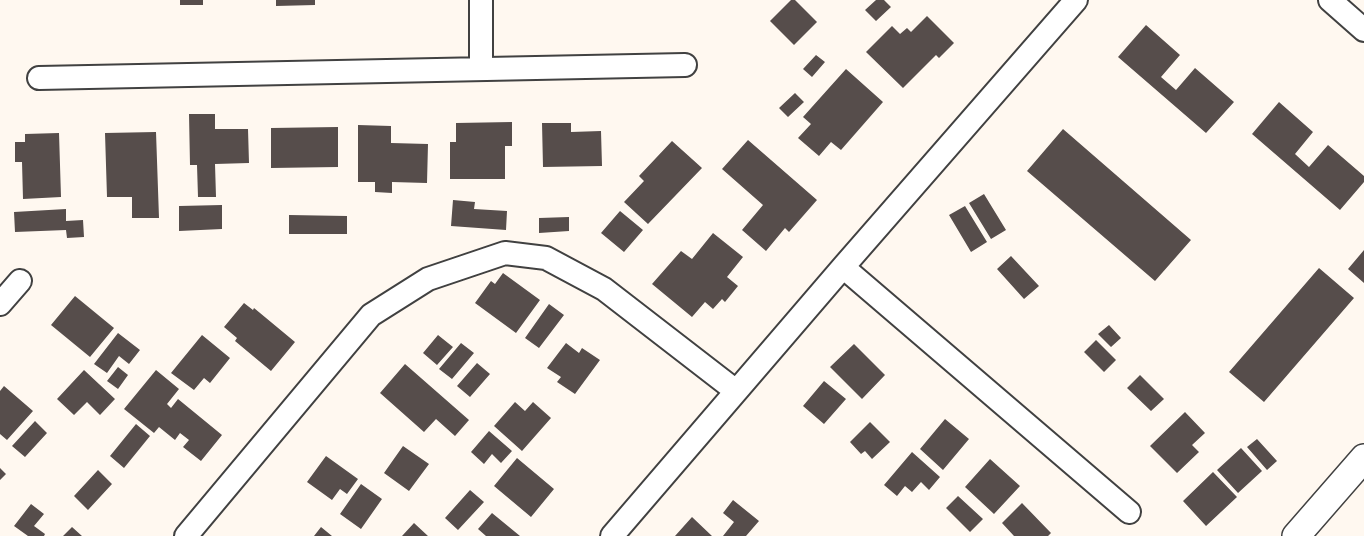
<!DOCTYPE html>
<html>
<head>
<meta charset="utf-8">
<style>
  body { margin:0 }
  canvas { display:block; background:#fff8f0 }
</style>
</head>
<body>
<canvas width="1364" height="536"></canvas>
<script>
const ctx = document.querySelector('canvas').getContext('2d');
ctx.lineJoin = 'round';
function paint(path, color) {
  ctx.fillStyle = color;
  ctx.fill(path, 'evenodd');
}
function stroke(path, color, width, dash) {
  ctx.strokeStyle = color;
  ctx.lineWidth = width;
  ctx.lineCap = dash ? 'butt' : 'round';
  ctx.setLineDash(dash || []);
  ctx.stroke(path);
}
paint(new Path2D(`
  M 180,0 L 203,0 L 203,5 L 180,5 Z
  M 276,0 L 315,0 L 315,5 L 276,6 Z
  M 791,0 L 795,0 L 817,22 L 794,45 L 770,21 Z
  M 876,0 L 884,0 L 891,7 L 876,21 L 865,10 Z
  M 927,16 L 954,43 L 939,58 L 936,55 L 903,88 L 866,52 L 892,26 L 900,34 L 907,28 L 911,32 Z
  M 1146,25 L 1180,55 L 1161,77 L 1176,90 L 1195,68 L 1234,102 L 1206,133 L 1118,57 Z
  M 816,55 L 825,62 L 812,77 L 803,69 Z
  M 846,69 L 883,102 L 841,150 L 831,142 L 819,156 L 798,138 L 811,124 L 803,117 Z
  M 795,93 L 804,102 L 788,117 L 779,108 Z
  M 1279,102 L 1313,132 L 1295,154 L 1309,167 L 1328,145 L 1364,176 L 1364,182 L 1340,210 L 1252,134 Z
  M 189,114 L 215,114 L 215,129 L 248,129 L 249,163 L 215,164 L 216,197 L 198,197 L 197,165 L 190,165 Z
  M 512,122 L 512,146 L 505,146 L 505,179 L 450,179 L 450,142 L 456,142 L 456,123 Z
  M 542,123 L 571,123 L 571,132 L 601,131 L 602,166 L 543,167 Z
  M 358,125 L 391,126 L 391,143 L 428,144 L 427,183 L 392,182 L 392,193 L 375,192 L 375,182 L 358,182 Z
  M 338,127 L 338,167 L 271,168 L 271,128 Z
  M 1063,129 L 1191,240 L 1155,281 L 1027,171 Z
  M 156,132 L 159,218 L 132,218 L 132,197 L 107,197 L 105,133 Z
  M 59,133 L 61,197 L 23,199 L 22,162 L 15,162 L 15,142 L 25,142 L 25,134 Z
  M 748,140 L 817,200 L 789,232 L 785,228 L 766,251 L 742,230 L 763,205 L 722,169 Z
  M 672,141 L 702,168 L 648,224 L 624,202 L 644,181 L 639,176 Z
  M 984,194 L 1006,230 L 991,239 L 969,203 Z
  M 453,200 L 475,202 L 474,209 L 507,211 L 506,230 L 451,226 Z
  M 222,205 L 222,229 L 179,231 L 179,206 Z
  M 965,206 L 987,242 L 971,252 L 949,215 Z
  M 66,209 L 66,221 L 83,220 L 84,237 L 67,238 L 66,230 L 15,232 L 14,212 Z
  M 620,211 L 643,230 L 624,252 L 601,233 Z
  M 289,215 L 347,216 L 347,234 L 289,234 Z
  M 569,217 L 569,231 L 539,233 L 539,218 Z
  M 713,233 L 743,257 L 727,277 L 738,286 L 725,302 L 722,299 L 713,309 L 705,302 L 692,317 L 652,284 L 681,251 L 692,259 Z
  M 1364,250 L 1364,283 L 1348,269 Z
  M 1011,256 L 1039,286 L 1024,299 L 997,269 Z
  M 1319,268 L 1354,298 L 1264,402 L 1229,372 Z
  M 503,273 L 540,300 L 516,333 L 475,303 L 491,281 L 495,284 Z
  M 75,296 L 114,328 L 90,357 L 51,325 Z
  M 244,303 L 253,310 L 254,308 L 295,342 L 271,371 L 235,341 L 237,338 L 224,327 Z
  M 549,304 L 564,315 L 539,348 L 525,338 Z
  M 1109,325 L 1121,338 L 1111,347 L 1098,334 Z
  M 118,333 L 140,350 L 129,364 L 119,356 L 107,373 L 94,364 Z
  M 202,335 L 230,358 L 210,383 L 204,378 L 194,390 L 171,373 Z
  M 438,335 L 453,347 L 437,365 L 423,353 Z
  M 1096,340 L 1116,360 L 1104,372 L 1084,352 Z
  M 461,343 L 474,353 L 452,379 L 439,369 Z
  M 566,343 L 579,353 L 582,348 L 600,360 L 575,394 L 557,382 L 561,377 L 547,368 Z
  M 854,344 L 885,375 L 862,399 L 830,367 Z
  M 477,363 L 490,374 L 470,397 L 457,386 Z
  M 405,364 L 469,420 L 455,436 L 436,419 L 424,432 L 380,393 Z
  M 118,367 L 128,375 L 118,389 L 107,381 Z
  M 84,370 L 115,399 L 100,415 L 87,402 L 74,415 L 57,399 Z
  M 156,370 L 179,389 L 167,404 L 171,408 L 178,399 L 222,435 L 201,461 L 183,447 L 189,440 L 180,433 L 175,440 L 159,427 L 154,433 L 124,409 Z
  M 1140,375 L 1164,399 L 1151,411 L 1127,388 Z
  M 824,381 L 846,399 L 824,424 L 803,406 Z
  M 4,386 L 33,411 L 7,440 L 0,434 L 0,391 Z
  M 515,402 L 525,411 L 533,402 L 551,418 L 522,451 L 494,426 Z
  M 1185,412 L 1205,433 L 1192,445 L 1199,452 L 1177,473 L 1150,446 Z
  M 945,419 L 969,439 L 943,470 L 920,449 Z
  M 35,421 L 47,433 L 25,457 L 12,446 Z
  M 870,422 L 890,442 L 872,459 L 865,451 L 861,454 L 850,442 Z
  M 136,424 L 150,436 L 124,468 L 110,456 Z
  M 489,431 L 512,451 L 501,463 L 492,454 L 484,464 L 471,452 Z
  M 1257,439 L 1277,461 L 1267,470 L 1247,447 Z
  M 403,446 L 429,464 L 409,491 L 384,473 Z
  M 1241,448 L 1262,471 L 1238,493 L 1217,470 Z
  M 912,452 L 940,477 L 929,490 L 921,482 L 912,492 L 905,486 L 897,496 L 884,485 Z
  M 326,456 L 358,479 L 347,494 L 340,489 L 332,500 L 307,482 Z
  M 517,458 L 554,489 L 531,517 L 494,486 Z
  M 990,459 L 1020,486 L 994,514 L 965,487 Z
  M 0,468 L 6,474 L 0,480 Z
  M 98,470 L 112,484 L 88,510 L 74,496 Z
  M 1213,472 L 1237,497 L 1206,526 L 1183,501 Z
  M 361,484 L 382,499 L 361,529 L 340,514 Z
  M 470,490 L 484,502 L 458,530 L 445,518 Z
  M 958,496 L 983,519 L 970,532 L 946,508 Z
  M 733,500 L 759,521 L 746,536 L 723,536 L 734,522 L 723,513 Z
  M 1022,503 L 1051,533 L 1048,536 L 1014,536 L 1002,523 Z
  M 31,504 L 44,514 L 34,526 L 45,534 L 44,536 L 28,536 L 14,526 Z
  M 492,513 L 520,536 L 486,536 L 478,529 Z
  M 692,517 L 712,536 L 675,536 Z
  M 414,523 L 428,536 L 402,536 Z
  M 72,527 L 82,536 L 63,536 Z
  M 321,527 L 332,536 L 314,536 Z`), '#564d4b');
const minor = new Path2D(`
  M 481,0 L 481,69
  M 1330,0 L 1364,30
  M 39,78 L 685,65
  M 843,267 L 1129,512
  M 0,304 L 20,281
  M 186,536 L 371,315 L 428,279 L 505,253 L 546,258 L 604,289 L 736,391
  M 612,536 L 843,267 L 1076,0`);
const tertiary = new Path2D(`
  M 1296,536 L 1364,458`);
stroke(minor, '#414141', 26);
stroke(tertiary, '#414141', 30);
stroke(minor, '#fff', 22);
stroke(tertiary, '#fff', 27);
</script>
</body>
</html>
